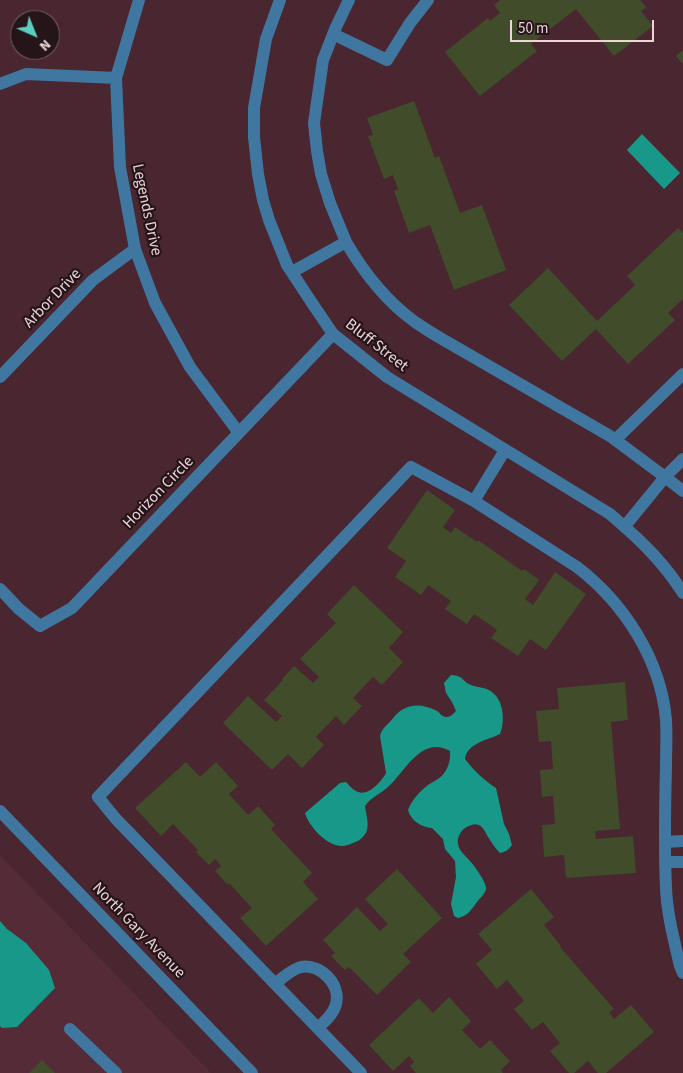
<!DOCTYPE html>
<html>
<head>
<meta charset="utf-8">
<style>
  body { margin:0 }
  #map { position:relative; width:683px; height:1073px; overflow:hidden; background:#492630; font-family:"Source Sans 3",sans-serif }
  canvas { display:block }
  .north { position:absolute; left:10px; top:10px; width:50px; height:50px; box-sizing:border-box; background:#251519; border:1px solid #756166; border-radius:50%; rotate:136deg; font-size:14px; font-weight:700; line-height:20px; text-align:center; color:#ecd4d9 }
  .north::after { content:''; display:block; margin:auto; width:18px; height:22px; background:#5acebd; clip-path:polygon(50% 0,100% 100%,50% 72%,0 100%) }
  .scale { position:absolute; left:510px; top:20px; width:144px; height:22px; box-sizing:border-box; border:2px solid #ecd4d9; border-top:0; padding-left:6px; font-size:15px; line-height:18px; white-space:nowrap; color:#ecd4d9; -webkit-text-stroke:4px #251519; paint-order:stroke }
</style>
</head>
<body>
<div id="map">
<canvas width="683" height="1073"></canvas>
<div class="north">N</div>
<div class="scale">50 m</div>
</div>
<script>
const ctx = document.querySelector('canvas').getContext('2d');
ctx.lineJoin = 'round';
function paint(path, color) {
  ctx.fillStyle = color;
  ctx.fill(path, 'evenodd');
}
function stroke(path, color, width, dash) {
  ctx.strokeStyle = color;
  ctx.lineWidth = width;
  ctx.lineCap = dash ? 'butt' : 'round';
  ctx.setLineDash(dash || []);
  ctx.stroke(path);
}
function drawText(font, color, halo, rows, align = 'center') {
  ctx.font = font + ' "Source Sans 3",sans-serif';
  ctx.lineWidth = 4.5;
  ctx.setLineDash([]);
  ctx.textBaseline = 'middle';
  ctx.strokeStyle = halo;
  ctx.fillStyle = color;
  for (const [text, x, y, turn = 0] of rows) {
    ctx.save();
    ctx.translate(x, y);
    ctx.rotate((+turn || 0) * Math.PI / 180);
    ctx.textAlign = isNaN(turn) ? turn : align;
    if (halo) ctx.strokeText(text, 0, 0);
    ctx.fillText(text, 0, 0);
    ctx.restore();
  }
}
paint(new Path2D(`
  M 0,855 L 211,1073 L 0,1073 Z`), '#562b38');
paint(new Path2D(`
  M 642,134 L 680,173 L 664,189 L 627,150 Z
  M 451,675 C 465,676 461,681 471,685 C 479,688 487,687 493,693 C 504,702 505,722 500,734 C 488,740 467,743 465,759 C 474,771 484,780 496,788 L 504,824 L 509,834 L 512,845 C 508,850 506,852 500,853 C 495,848 492,843 488,837 C 482,826 479,820 465,828 C 460,832 457,838 458,844 C 459,851 465,855 469,860 C 474,865 487,883 486,889 C 485,894 480,898 477,902 C 471,910 468,916 458,918 L 454,916 L 451,904 L 456,877 L 455,861 L 445,849 L 443,839 L 432,828 C 421,827 411,821 408,810 C 412,800 419,792 428,785 C 431,783 435,781 438,779 C 447,773 451,761 450,751 C 422,735 406,770 389,786 C 381,794 372,796 365,806 C 366,814 369,822 367,830 C 365,836 360,841 353,843 C 350,844 346,846 342,846 C 327,846 309,827 305,813 L 340,783 L 346,782 C 349,785 352,789 356,791 C 367,798 381,782 386,773 L 380,736 C 382,727 389,724 394,717 C 406,703 421,703 437,711 C 440,713 442,717 446,717 C 451,717 453,714 456,711 L 452,702 L 446,693 L 444,683 Z
  M 0,921 L 7,929 L 26,943 L 49,970 L 55,988 L 17,1027 L 2,1028 L 0,1026 Z`), '#179889');
paint(new Path2D(`
  M 500,0 L 640,0 L 646,7 L 641,11 L 653,26 L 614,56 L 576,9 L 531,44 L 537,51 L 480,96 L 445,52 L 488,18 L 490,21 L 500,13 L 494,5 Z
  M 683,50 L 683,64 L 676,56 Z
  M 414,101 L 435,158 L 439,156 L 460,213 L 482,205 L 506,270 L 454,290 L 430,225 L 409,233 L 394,191 L 398,189 L 393,175 L 384,179 L 368,136 L 373,135 L 367,118 Z
  M 678,228 L 683,233 L 683,299 L 668,313 L 675,320 L 628,364 L 596,329 L 562,361 L 509,305 L 548,268 L 597,321 L 635,285 L 627,276 Z
  M 427,490 L 455,510 L 443,527 L 451,533 L 455,527 L 477,542 L 478,540 L 522,571 L 524,569 L 539,580 L 525,599 L 533,605 L 555,572 L 586,594 L 546,650 L 530,639 L 518,656 L 491,638 L 497,630 L 474,614 L 467,624 L 445,609 L 451,601 L 428,585 L 421,595 L 395,577 L 406,561 L 387,548 Z
  M 354,585 L 403,632 L 389,648 L 403,662 L 382,685 L 373,677 L 353,698 L 362,706 L 344,725 L 336,716 L 316,737 L 324,745 L 302,768 L 288,754 L 272,770 L 223,723 L 248,696 L 276,722 L 282,716 L 264,700 L 283,680 L 282,679 L 294,666 L 313,683 L 319,677 L 300,659 L 336,623 L 327,614 Z
  M 625,682 L 628,720 L 611,722 L 620,829 L 595,831 L 596,839 L 633,836 L 636,873 L 566,878 L 564,855 L 544,857 L 542,825 L 555,824 L 553,796 L 542,797 L 540,770 L 553,769 L 551,741 L 539,742 L 536,711 L 559,709 L 557,688 Z
  M 186,762 L 200,777 L 216,762 L 238,786 L 229,794 L 248,815 L 258,806 L 275,825 L 271,829 L 312,873 L 303,882 L 318,899 L 266,946 L 240,918 L 252,908 L 229,883 L 228,885 L 215,871 L 221,866 L 215,859 L 209,865 L 196,852 L 198,850 L 173,824 L 161,836 L 135,808 Z
  M 397,869 L 442,918 L 403,954 L 411,962 L 377,995 L 349,967 L 345,970 L 331,956 L 335,953 L 323,940 L 357,907 L 380,931 L 388,924 L 365,899 Z
  M 531,889 L 554,917 L 544,925 L 561,946 L 560,947 L 614,1009 L 609,1012 L 614,1019 L 631,1005 L 654,1032 L 606,1073 L 598,1073 L 588,1061 L 574,1073 L 569,1073 L 550,1051 L 560,1043 L 543,1022 L 532,1030 L 514,1009 L 524,1001 L 507,980 L 497,989 L 476,964 L 492,950 L 478,934 Z
  M 449,997 L 471,1021 L 462,1030 L 480,1049 L 490,1040 L 510,1061 L 501,1070 L 503,1073 L 416,1073 L 410,1066 L 414,1062 L 409,1056 L 393,1071 L 369,1045 L 419,998 L 433,1013 Z
  M 42,1060 L 55,1073 L 29,1073 Z`), '#414c2a');
stroke(new Path2D(`
  M 139,0 L 116,78 L 120,167 L 135,249 L 155,303 L 190,367 L 239,433
  M 280,0 L 266,39 L 254,108 L 254,137 L 258,174 L 263,200 L 269,220 L 287,265 L 312,303 L 333,334 L 387,377 L 610,514 C 639,539 662,560 683,593
  M 333,34 L 387,60 L 410,23 L 428,0
  M 0,84 L 26,74 L 116,78
  M 346,242 C 364,273 386,301 415,322 C 424,328 433,334 442,339 L 610,436 L 665,477 L 625,526
  M 292,272 L 346,242 L 330,203 L 321,174 L 317,151 L 314,123 L 323,60 L 336,27 L 349,0
  M 0,377 L 93,280 L 135,249
  M 615,440 L 683,374
  M 505,450 L 474,501 L 577,567 C 624,603 661,660 666,720 C 667,735 666,751 666,766 C 665,806 664,847 666,888 C 667,914 674,940 680,966 L 683,973
  M 683,459 L 665,477 L 683,491
  M 0,589 L 19,609 L 40,626 L 72,608 L 333,334
  M 0,811 L 252,1073
  M 665,842 L 683,841
  M 665,862 L 683,862
  M 275,984 C 282,978 292,969 301,967 C 322,963 343,987 335,1007 C 332,1016 324,1022 318,1028
  M 70,1029 L 116,1073
  M 361,1073 L 116,819 L 98,797 L 411,467 L 474,501`), '#4077a0', 12);
drawText('16px', '#ecd4d9', '#251519', [
  ["Legends Drive",146,210,78],
  ["Arbor Drive",53,299,-46],
  ["Bluff Street",376,346,38],
  ["Horizon Circle",159,493,-46],
  ["North Gary Avenue",138,931,46]
]);
</script>
</body>
</html>
